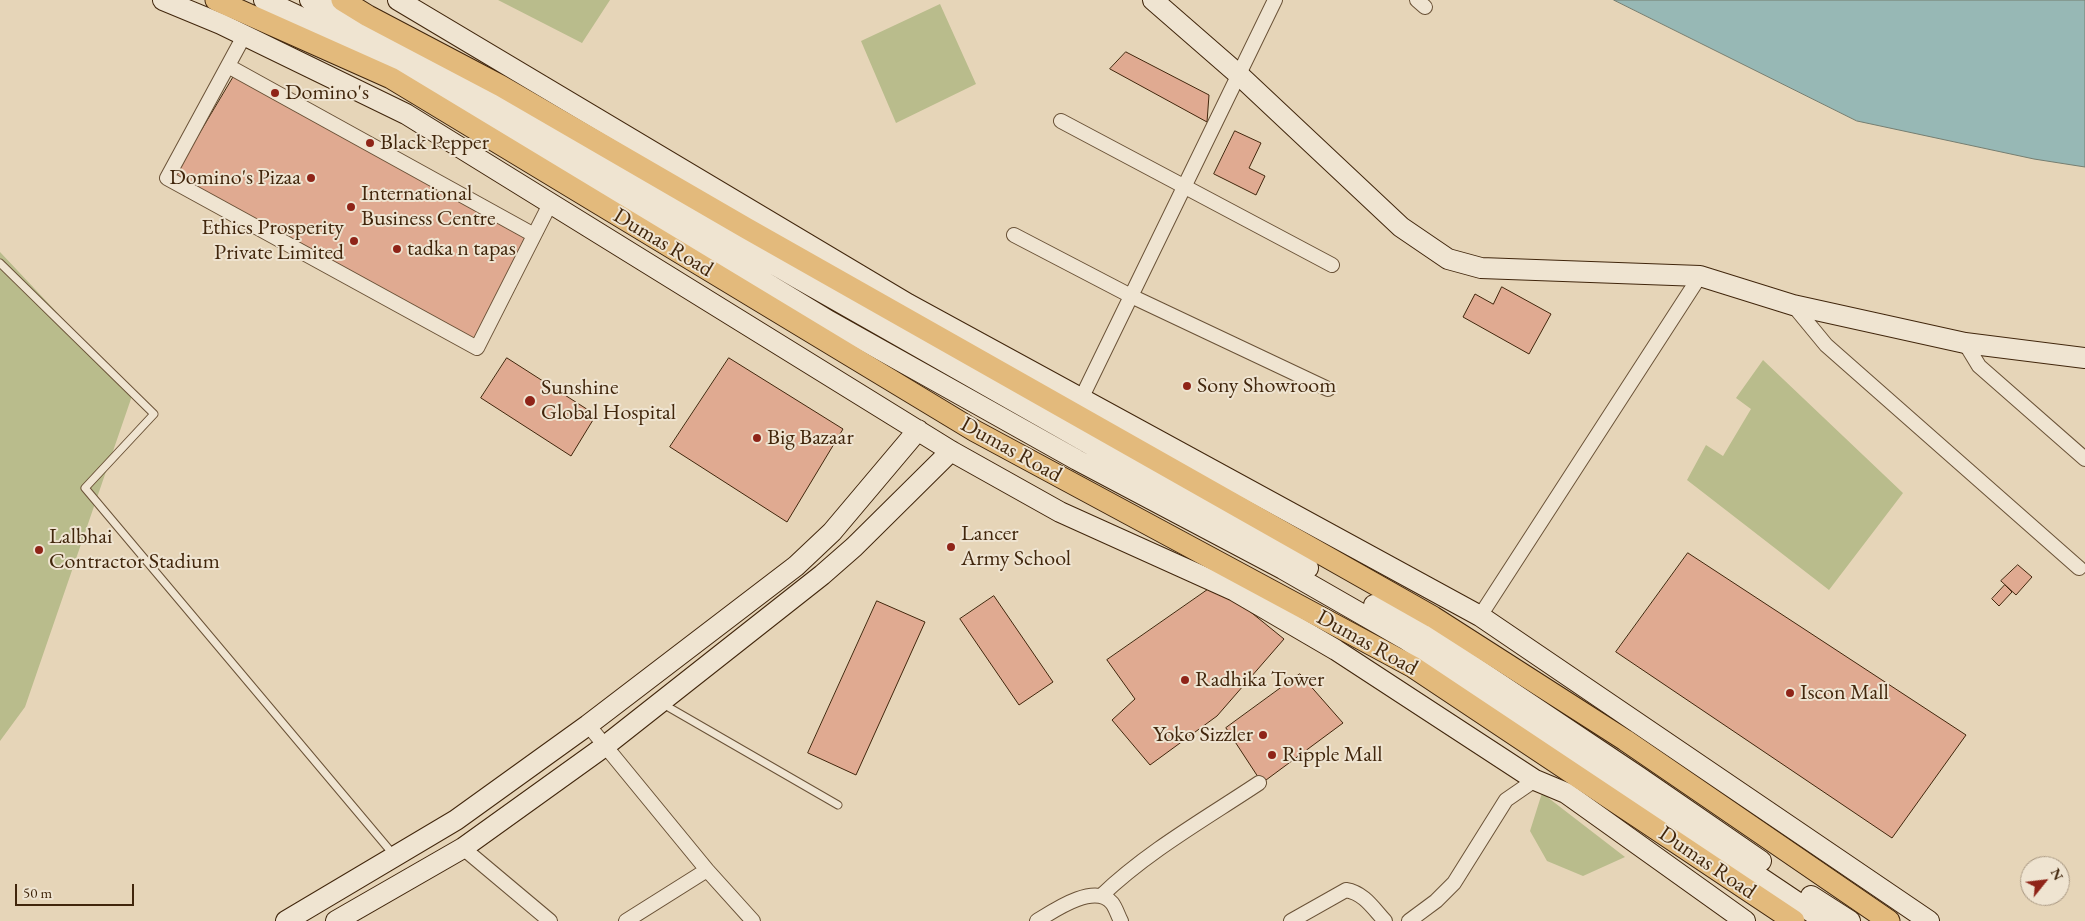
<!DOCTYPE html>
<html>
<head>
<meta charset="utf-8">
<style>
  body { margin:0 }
  #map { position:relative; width:2085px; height:921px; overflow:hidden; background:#e6d5b8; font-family:"EB Garamond",serif }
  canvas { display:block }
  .north { position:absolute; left:2020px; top:856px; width:50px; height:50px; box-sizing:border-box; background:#efe4d1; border:1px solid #a99882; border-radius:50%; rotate:61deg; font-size:14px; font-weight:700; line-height:20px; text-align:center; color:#41260c }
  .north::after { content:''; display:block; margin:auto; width:18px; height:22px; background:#8f2418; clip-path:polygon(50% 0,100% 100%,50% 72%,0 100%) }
  .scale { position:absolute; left:15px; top:884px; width:119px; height:22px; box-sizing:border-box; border:2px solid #41260c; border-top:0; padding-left:6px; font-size:15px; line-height:18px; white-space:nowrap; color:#41260c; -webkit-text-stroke:4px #efe4d1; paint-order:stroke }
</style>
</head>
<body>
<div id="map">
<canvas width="2085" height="921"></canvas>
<div class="north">N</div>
<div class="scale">50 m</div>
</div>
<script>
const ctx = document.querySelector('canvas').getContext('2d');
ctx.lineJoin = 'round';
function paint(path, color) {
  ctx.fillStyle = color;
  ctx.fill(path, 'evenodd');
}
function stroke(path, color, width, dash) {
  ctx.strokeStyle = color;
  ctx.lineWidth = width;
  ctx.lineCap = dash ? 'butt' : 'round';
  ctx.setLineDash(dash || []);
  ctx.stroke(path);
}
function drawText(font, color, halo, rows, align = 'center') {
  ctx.font = font + ' "EB Garamond",serif';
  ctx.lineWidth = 4;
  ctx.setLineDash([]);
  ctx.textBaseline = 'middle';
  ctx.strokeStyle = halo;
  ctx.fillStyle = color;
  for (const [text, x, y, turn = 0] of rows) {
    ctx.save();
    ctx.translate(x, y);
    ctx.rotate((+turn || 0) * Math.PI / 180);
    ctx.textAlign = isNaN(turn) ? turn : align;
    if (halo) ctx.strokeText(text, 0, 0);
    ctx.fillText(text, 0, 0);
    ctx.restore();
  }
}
paint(new Path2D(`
  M 498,0 L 610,0 L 582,43 Z
  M 940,4 L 976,84 L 896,123 L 861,41 Z
  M 0,252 L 133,393 L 25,707 L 0,741 Z
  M 1763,360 L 1903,493 L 1829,590 L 1687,480 L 1706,445 L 1723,456 L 1751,409 L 1736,398 Z
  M 1542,793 L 1625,857 L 1583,876 L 1547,861 L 1530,831 Z`), '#b9bc8c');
const water = new Path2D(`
  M 1614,0 L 2085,0 L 2085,167 L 2034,159 L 1857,121 Z`);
paint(water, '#97b8b5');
stroke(water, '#757e71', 1);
const building = new Path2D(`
  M 1126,52 L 1209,95 L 1207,122 L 1110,69 Z
  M 234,76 L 526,238 L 474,341 L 175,175 Z
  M 1235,131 L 1261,143 L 1249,168 L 1265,176 L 1256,195 L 1214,174 Z
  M 1502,287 L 1551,314 L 1529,354 L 1463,317 L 1475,294 L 1493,304 Z
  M 507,358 L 596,415 L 571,456 L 481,398 Z
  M 729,358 L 843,429 L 787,522 L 670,447 Z
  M 1688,553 L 1966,735 L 1892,838 L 1616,652 Z
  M 2018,565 L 2032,577 L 2016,595 L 2001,581 Z
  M 1216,584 L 1284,639 L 1217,716 L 1150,765 L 1112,720 L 1135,699 L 1107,660 Z
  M 2005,585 L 2012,592 L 1999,606 L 1992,599 Z
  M 994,596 L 1053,682 L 1019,705 L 960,619 Z
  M 877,601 L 925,622 L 856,775 L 808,753 Z
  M 1300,674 L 1343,723 L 1262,783 L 1226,728 Z`);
paint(building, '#e0aa91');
stroke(building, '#41260c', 1);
const lane = new Path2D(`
  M 0,263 L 154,414 L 85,488 L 393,854
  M 663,704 L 838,805`);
const street = new Path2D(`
  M 1417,0 L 1425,7
  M 244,36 L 167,178 L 477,348 L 550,204
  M 228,66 L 534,235
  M 1061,121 L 1332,265
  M 1014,235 L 1131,296 L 1328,389
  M 1793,305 L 1826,345 L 2079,568
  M 1965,343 L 1979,366 L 2085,459
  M 1081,399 L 1275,0
  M 1480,616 L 1700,276
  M 588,725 L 707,870 L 753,921
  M 463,848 L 550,921
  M 1101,896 C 1148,851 1205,819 1259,783
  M 626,921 L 707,870
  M 1037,921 C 1053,911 1095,882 1112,903 C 1116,908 1118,916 1121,921
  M 1291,921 L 1346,890 C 1364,893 1373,908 1385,921
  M 1409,921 L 1436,901 L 1454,883 L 1506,800 L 1535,780`);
const secondary = new Path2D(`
  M 163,0 L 221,24 L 406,114 L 951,451 L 1060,512 L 1235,591 L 1336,650 L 1535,780 L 1566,793 L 1745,921
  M 264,0 L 313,23 L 494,118 L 829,321 L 1077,460 L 1283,569 L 1405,639 L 1825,921
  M 310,0 L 442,69 L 797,278 L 1308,568
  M 398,0 L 908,304 L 1480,616 L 1929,921
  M 1153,0 L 1238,74 L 1401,227 L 1448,259 L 1481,268 L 1700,276 L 1793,305 L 1965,343 L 2085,358
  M 1374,605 L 1428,636 L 1639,777 L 1761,861
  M 1811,896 L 1850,921
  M 286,921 L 456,820 L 588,725 L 796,566 L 832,532 L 918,430
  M 336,921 L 463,848 L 605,746 L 822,575 L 854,547 L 951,451`);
const primary = new Path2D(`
  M 216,0 L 391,78 L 975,431 L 1413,667 L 1794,921
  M 342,0 L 368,16 L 501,86 L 746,228 L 1433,617 L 1625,740 L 1889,921`);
stroke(lane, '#6a5237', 9);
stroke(street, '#6a5237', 16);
stroke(secondary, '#41260c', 22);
stroke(primary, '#41260c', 23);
stroke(lane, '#efe4d1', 7);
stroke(street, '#efe4d1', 14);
stroke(secondary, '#efe4d1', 20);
stroke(primary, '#e3ba7c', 21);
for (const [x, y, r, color] of [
  [275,93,5,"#8f2418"],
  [370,143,5,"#8f2418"],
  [311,178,5,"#8f2418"],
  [351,207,5,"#8f2418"],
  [354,241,5,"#8f2418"],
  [397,249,5,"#8f2418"],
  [1187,386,5,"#8f2418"],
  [530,401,6,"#8f2418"],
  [757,438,5,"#8f2418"],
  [951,547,5,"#8f2418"],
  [39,550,5,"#8f2418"],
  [1185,680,5,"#8f2418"],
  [1790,693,5,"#8f2418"],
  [1263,735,5,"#8f2418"],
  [1272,755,5,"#8f2418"]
]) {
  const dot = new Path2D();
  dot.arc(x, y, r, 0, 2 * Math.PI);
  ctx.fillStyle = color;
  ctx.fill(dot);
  stroke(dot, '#efe4d1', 2);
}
drawText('22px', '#41260c', '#efe4d1', [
  ["Domino's",285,93],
  ["Black Pepper",380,143],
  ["Domino's Pizaa",301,178,"right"],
  ["International",361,194],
  ["Business Centre",361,219],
  ["Ethics Prosperity",344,228,"right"],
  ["Private Limited",344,253,"right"],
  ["tadka n tapas",407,249],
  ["Sony Showroom",1197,386],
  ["Sunshine",541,388],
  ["Global Hospital",541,413],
  ["Big Bazaar",767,438],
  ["Lancer",961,534],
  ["Army School",961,559],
  ["Lalbhai",49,537],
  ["Contractor Stadium",49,562],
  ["Radhika Tower",1195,680],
  ["Iscon Mall",1800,693],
  ["Yoko Sizzler",1253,735,"right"],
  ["Ripple Mall",1282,755]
], 'left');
drawText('22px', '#41260c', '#efe4d1', [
  ["Dumas Road",663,243,31],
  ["Dumas Road",1011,450,29],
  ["Dumas Road",1367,643,29],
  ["Dumas Road",1707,863,34]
]);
</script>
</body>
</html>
